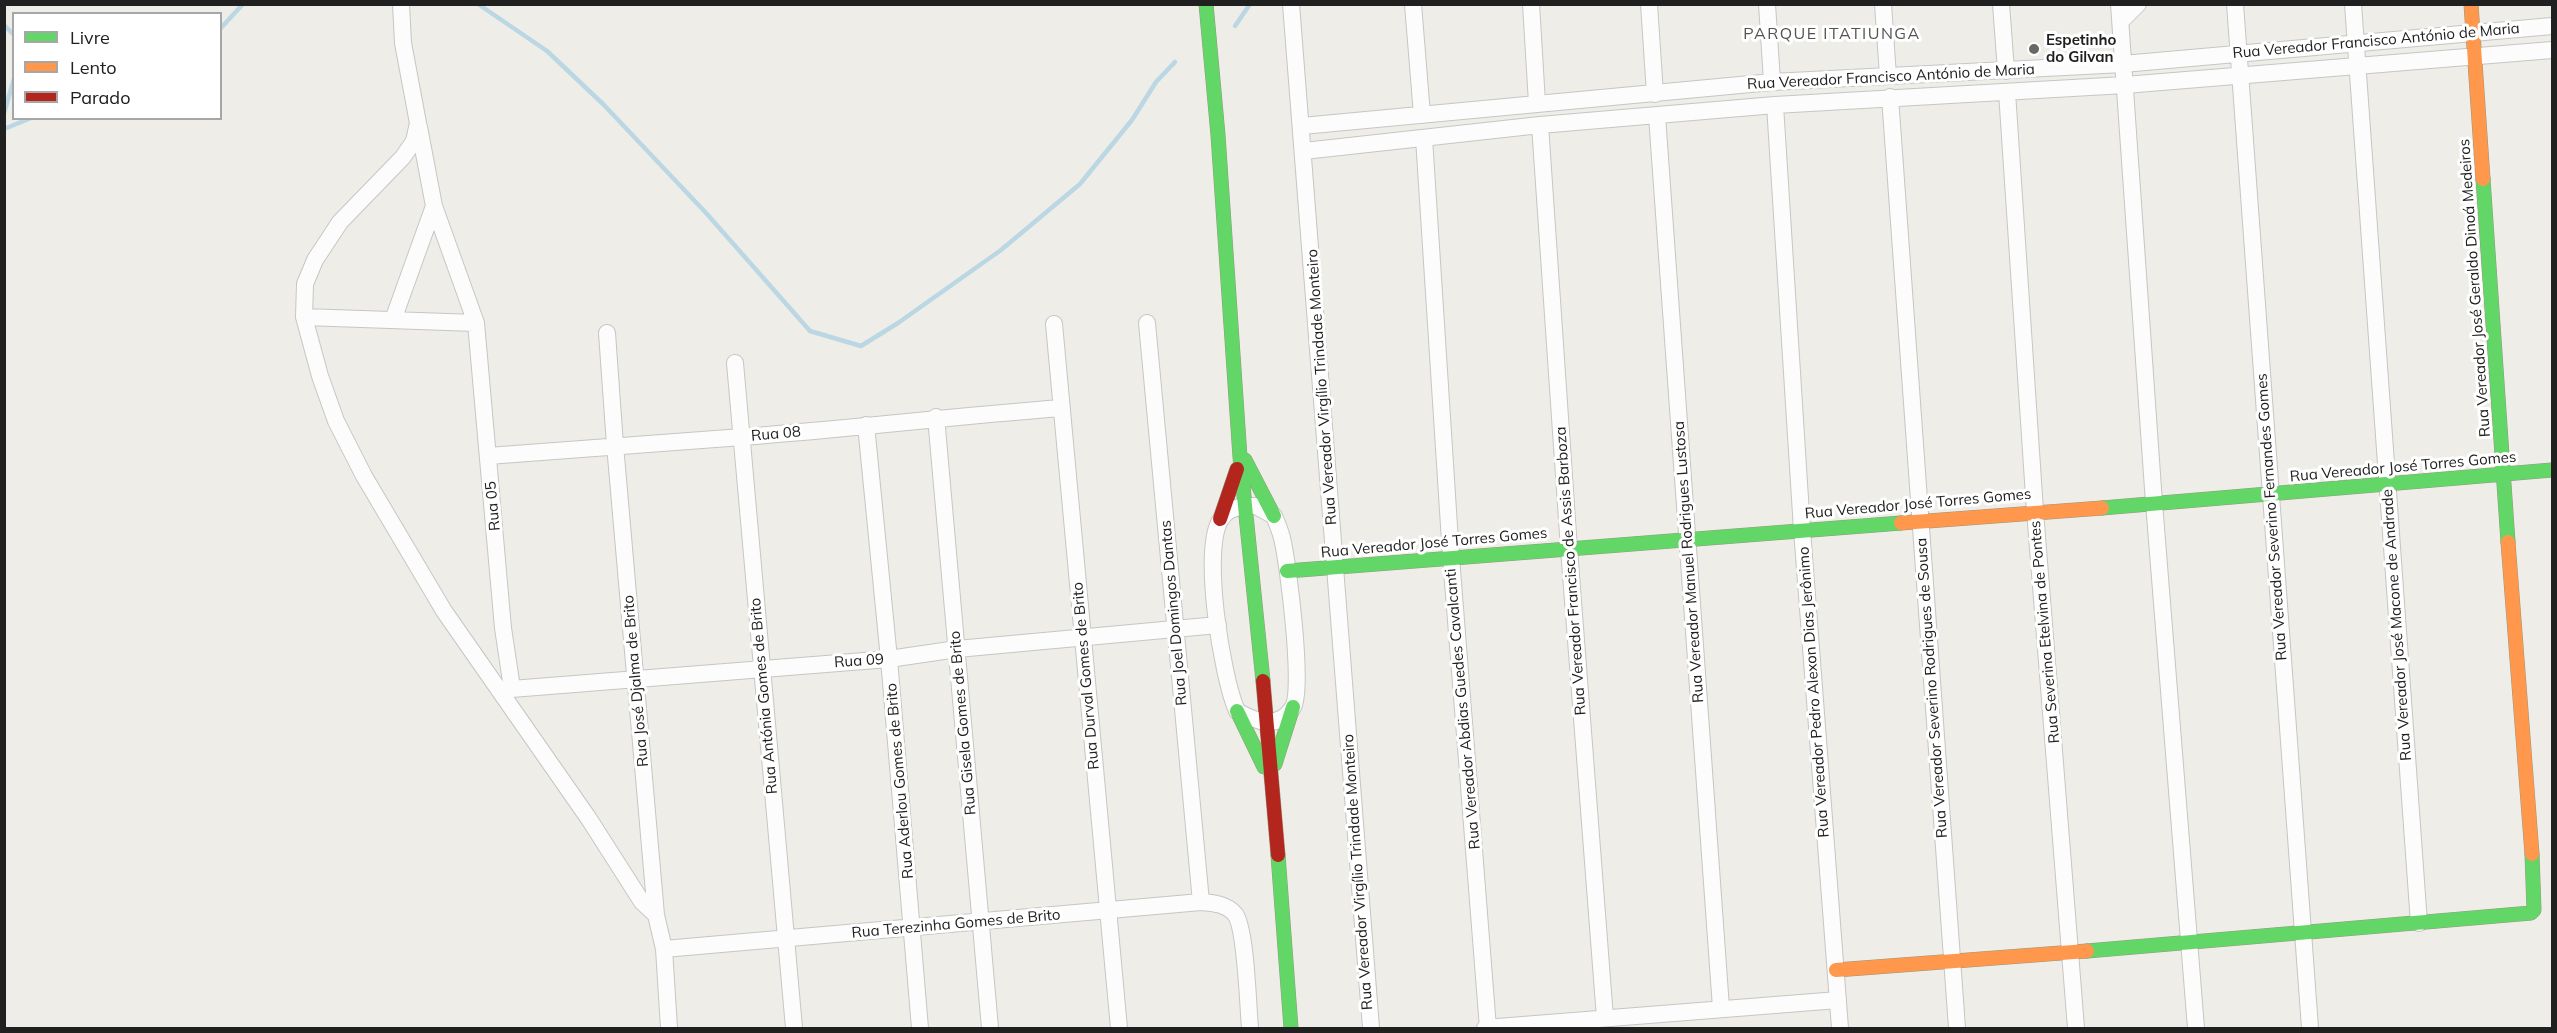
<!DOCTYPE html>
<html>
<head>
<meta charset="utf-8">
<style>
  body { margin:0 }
  #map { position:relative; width:2557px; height:1033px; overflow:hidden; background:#eeede8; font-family:Mulish,sans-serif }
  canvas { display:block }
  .frame { position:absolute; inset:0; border:6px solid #202020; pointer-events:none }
  .legend { position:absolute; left:12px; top:12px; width:210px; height:108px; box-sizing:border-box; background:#fff; border:2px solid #a6a6a6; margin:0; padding:8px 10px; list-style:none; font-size:18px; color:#202020 }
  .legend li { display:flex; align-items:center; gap:12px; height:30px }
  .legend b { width:30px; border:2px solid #a6a6a6 }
</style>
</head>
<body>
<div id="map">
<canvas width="2557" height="1033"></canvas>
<div class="frame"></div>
<ul class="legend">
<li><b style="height:8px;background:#63d668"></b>Livre</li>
<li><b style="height:8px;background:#ff974d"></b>Lento</li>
<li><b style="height:8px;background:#b3261e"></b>Parado</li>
</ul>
</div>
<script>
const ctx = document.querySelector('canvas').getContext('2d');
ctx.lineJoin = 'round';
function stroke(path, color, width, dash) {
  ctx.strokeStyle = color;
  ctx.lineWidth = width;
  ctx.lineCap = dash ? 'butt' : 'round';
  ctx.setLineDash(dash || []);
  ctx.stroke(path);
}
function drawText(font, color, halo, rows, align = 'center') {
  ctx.font = font + ' Mulish,sans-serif';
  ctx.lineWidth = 6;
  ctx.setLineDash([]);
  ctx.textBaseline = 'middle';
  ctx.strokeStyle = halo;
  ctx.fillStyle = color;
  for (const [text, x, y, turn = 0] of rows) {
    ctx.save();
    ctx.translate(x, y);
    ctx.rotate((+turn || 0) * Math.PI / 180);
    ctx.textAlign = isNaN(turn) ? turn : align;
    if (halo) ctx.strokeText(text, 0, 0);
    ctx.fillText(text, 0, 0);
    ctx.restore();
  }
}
stroke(new Path2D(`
  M 478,4 L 547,51 L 603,104 L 707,214 L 810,331 L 861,346 L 898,323 L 1001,250 L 1080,184 L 1132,120 L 1156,82 L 1175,62
  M 4,25 L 14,35
  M 1235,26 L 1250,4
  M 220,29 L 243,4
  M 4,113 L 14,79
  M 4,129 L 31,118`), '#bad7e3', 4.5);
const street = new Path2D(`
  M 401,4 L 403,43 L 418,123 L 414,141 L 403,157 L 340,222 L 315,260 L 305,284 L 304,317 L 320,376 L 336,421 L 364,476 L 444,611 L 589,819 L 642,902 L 656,915
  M 1291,4 L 1371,1028
  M 1413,4 L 1422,115
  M 1531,4 L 1537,103
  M 1649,4 L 1655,94
  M 1767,4 L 1772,82
  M 1883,4 L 1888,76
  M 2001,4 L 2006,71
  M 2119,4 L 2154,503 L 2196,1028
  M 2235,4 L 2310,1028
  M 2353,4 L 2419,923
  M 2121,21 L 2138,4
  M 2007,92 L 2035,511 L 2076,1028
  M 1890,97 L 1957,1028
  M 1775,105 L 1802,530 L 1840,1028
  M 1657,116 L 1721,1008
  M 1540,125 L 1569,549 L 1605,1018
  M 1302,126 L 1772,82 L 2123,64 L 2552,26
  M 419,127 L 434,206 L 476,323 L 503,628 L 512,688
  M 1424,138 L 1451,557 L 1488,1028
  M 1304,151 L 1540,125 L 1775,105 L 2125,85 L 2552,50
  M 304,317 L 476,323
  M 393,320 L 434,206
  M 1147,323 L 1201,902
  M 1054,324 L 1119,1028
  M 607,333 L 615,445 L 656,915 L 664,949 L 669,1028
  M 735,363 L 794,1028
  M 936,417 L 990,1028
  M 866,425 L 889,659 L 920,1028
  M 488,456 C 573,449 657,444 742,437 C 849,429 955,416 1062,408
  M 1244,506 L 1256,506 L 1274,516 C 1277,523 1280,530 1282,538 C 1288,562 1304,689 1293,707 C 1280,730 1255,722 1237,711 C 1222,678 1201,548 1221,519 C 1226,510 1235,508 1244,506 Z
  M 499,690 L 889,659 L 957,649 L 1218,625
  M 664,949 L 1201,902 C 1214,903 1226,904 1235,914 C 1246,928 1248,1007 1250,1028
  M 1485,1028 L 1838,1000`);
const fast = new Path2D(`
  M 1206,4 L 1218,135 L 1240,457 L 1263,681
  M 2483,179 L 2508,542
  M 1245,460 L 1274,516
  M 2102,508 L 2552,470
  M 1287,571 L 1901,523
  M 1237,711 L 1264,767
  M 1275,764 L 1293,707
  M 1278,855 L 1291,1028
  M 2087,951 L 2531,913 L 2534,910 L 2532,854`);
const slow = new Path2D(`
  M 2471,4 L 2483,179
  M 1901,523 L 2102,508
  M 2508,542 L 2532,854
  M 1836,970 L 2087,951`);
const jam = new Path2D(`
  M 1220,519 L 1237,469
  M 1263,681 L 1278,855`);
stroke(street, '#c7c6c4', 18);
stroke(fast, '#95997f', 15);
stroke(slow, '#95997f', 15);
stroke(jam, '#95997f', 15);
stroke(street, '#fcfcfc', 16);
stroke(fast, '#63d668', 14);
stroke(slow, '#ff974d', 14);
stroke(jam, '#b3261e', 14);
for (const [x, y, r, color] of [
  [2034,49,6,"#686866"]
]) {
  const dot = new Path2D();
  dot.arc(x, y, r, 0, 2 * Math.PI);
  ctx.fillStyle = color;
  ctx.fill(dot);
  stroke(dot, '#fff', 2);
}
drawText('bold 15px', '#202020', '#fff', [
  ["Espetinho",2046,40],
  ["do Gilvan",2046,57]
], 'left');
drawText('15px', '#202020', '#fff', [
  ["Rua Vereador Francisco António de Maria",2376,41,-5],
  ["Rua Vereador Francisco António de Maria",1891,77,-3],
  ["Rua Vereador José Geraldo Dinoá Medeiros",2475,288,-94],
  ["Rua Vereador Virgílio Trindade Monteiro",1322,387,-94],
  ["Rua 08",776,434,-5],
  ["Rua Vereador José Torres Gomes",2403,467,-5],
  ["Rua Vereador José Torres Gomes",1918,504,-5],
  ["Rua 05",493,506,-95],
  ["Rua Vereador Severino Fernandes Gomes",2272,517,-94],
  ["Rua Vereador José Torres Gomes",1434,543,-5],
  ["Rua Vereador Manuel Rodrigues Lustosa",1689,562,-94],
  ["Rua Vereador Francisco de Assis Barboza",1571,571,-94],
  ["Rua Joel Domingos Dantas",1174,613,-95],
  ["Rua Vereador José Macone de Andrade",2397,625,-94],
  ["Rua Severina Etelvina de Pontes",2045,632,-95],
  ["Rua 09",859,661,-4],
  ["Rua Durval Gomes de Brito",1086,676,-95],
  ["Rua José Djalma de Brito",636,681,-95],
  ["Rua Vereador Severino Rodrigues de Sousa",1932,688,-94],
  ["Rua Vereador Pedro Alexon Dias Jerônimo",1814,692,-94],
  ["Rua Antónia Gomes de Brito",764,696,-95],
  ["Rua Vereador Abdias Guedes Cavalcanti",1463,709,-95],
  ["Rua Gisela Gomes de Brito",963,723,-95],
  ["Rua Aderlou Gomes de Brito",900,781,-95],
  ["Rua Vereador Virgílio Trindade Monteiro",1358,872,-94],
  ["Rua Terezinha Gomes de Brito",956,924,-5]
]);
ctx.letterSpacing = '1.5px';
drawText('16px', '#535353', '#fff', [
  ["PARQUE ITATIUNGA",1832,34]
]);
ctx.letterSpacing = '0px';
</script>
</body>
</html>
